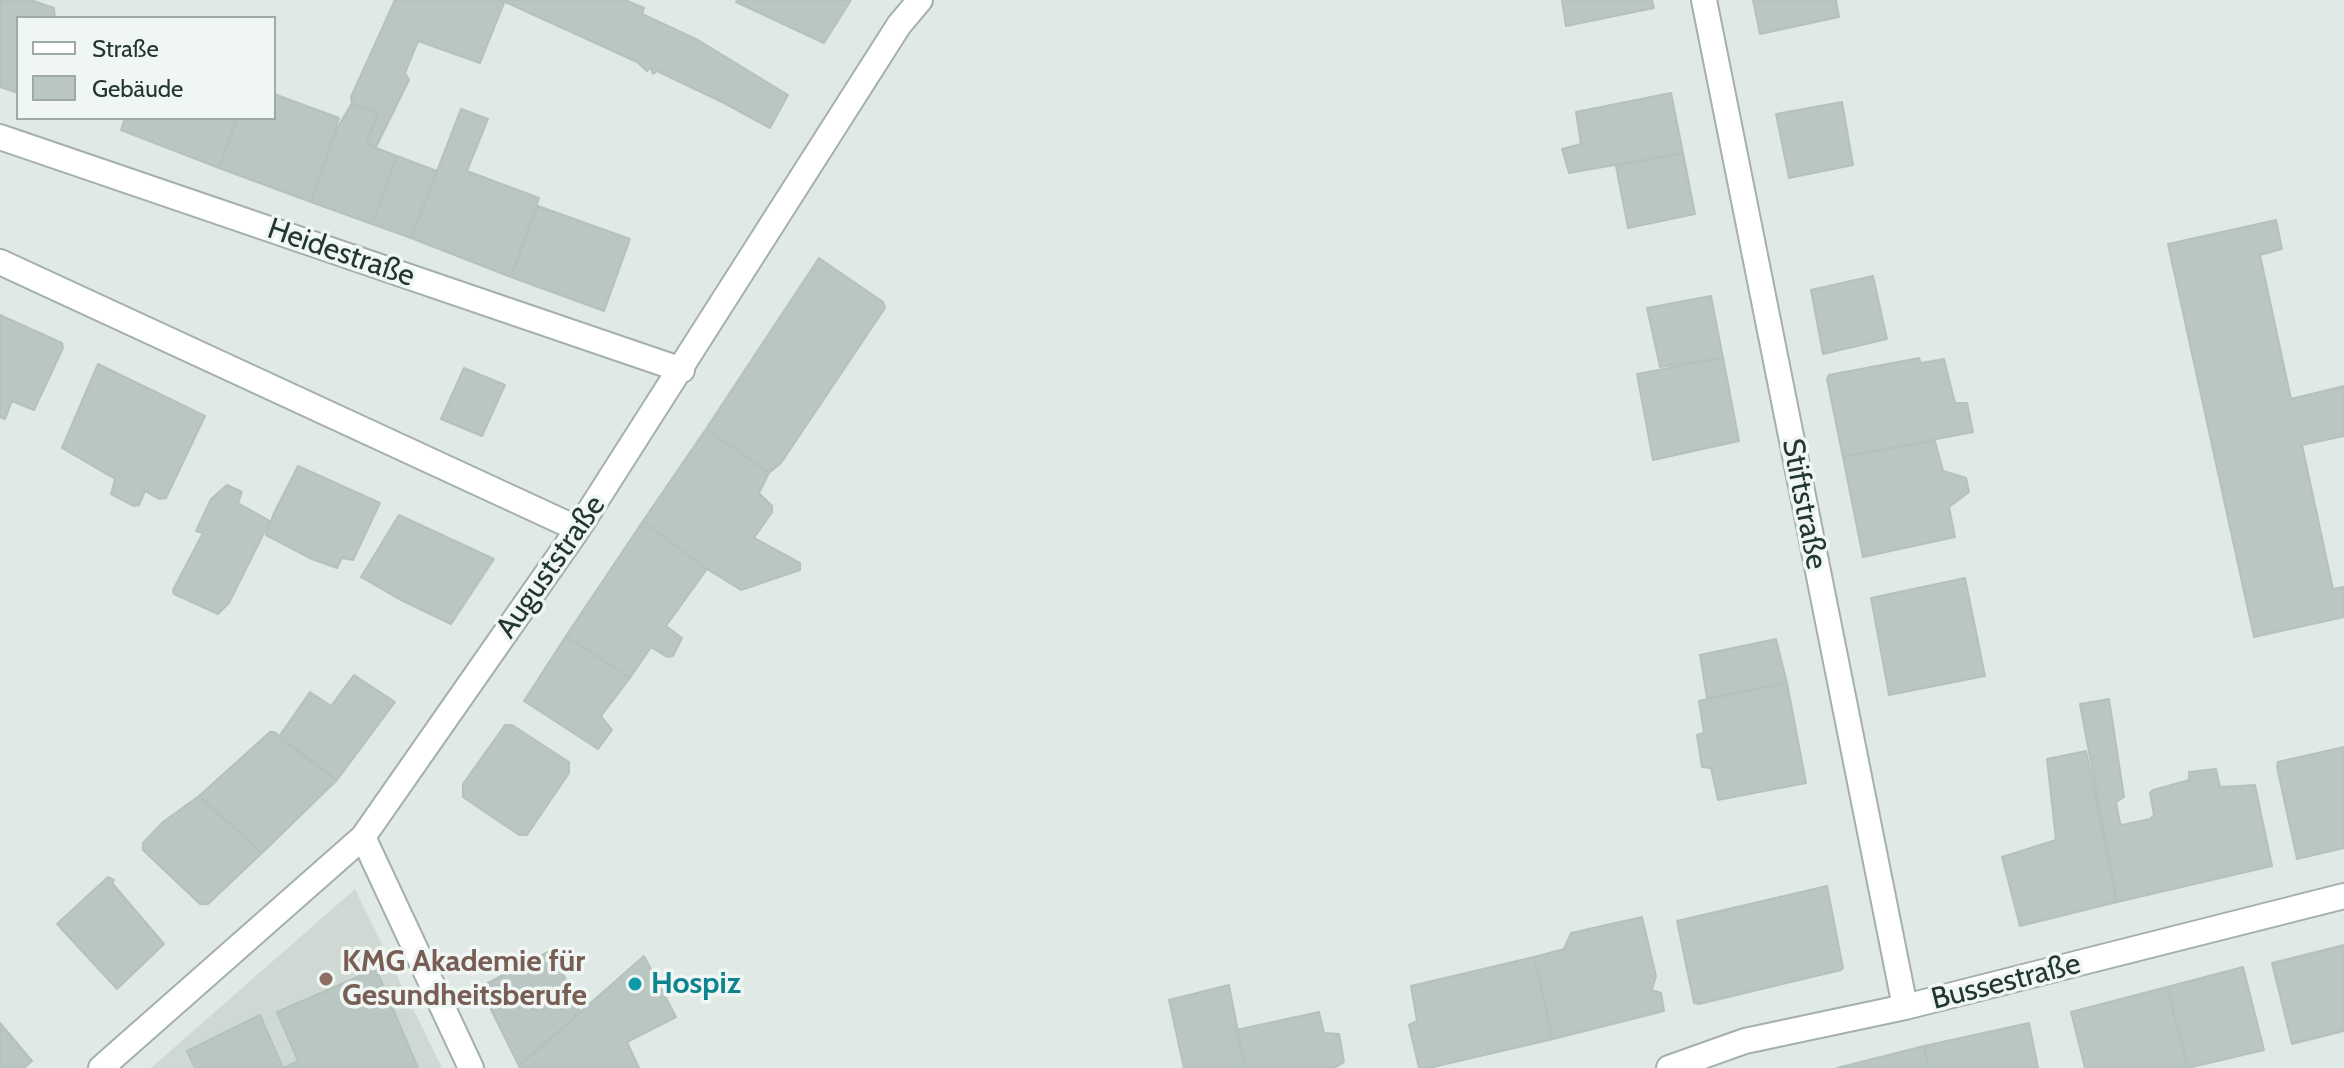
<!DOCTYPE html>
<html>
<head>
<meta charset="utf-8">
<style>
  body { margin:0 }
  #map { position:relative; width:2344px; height:1068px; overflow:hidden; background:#e0e9e5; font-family:Cabin,sans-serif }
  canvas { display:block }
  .legend { position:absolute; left:16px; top:16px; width:260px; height:104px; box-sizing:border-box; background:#f0f6f3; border:2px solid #9eaaa6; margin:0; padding:10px 14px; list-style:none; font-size:24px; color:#233732 }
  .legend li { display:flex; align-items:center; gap:16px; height:40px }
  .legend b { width:40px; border:2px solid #9eaaa6 }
</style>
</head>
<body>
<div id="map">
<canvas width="2344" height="1068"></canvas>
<ul class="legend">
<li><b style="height:10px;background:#fff"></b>Straße</li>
<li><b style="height:22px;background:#b9c6c1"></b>Gebäude</li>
</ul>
</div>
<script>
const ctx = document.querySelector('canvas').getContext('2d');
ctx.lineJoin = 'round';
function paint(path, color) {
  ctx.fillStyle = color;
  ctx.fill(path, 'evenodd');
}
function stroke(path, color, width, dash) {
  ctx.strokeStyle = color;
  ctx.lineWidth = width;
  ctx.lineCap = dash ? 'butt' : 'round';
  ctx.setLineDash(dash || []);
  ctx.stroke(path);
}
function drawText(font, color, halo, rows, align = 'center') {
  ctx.font = font + ' Cabin,sans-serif';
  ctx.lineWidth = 7;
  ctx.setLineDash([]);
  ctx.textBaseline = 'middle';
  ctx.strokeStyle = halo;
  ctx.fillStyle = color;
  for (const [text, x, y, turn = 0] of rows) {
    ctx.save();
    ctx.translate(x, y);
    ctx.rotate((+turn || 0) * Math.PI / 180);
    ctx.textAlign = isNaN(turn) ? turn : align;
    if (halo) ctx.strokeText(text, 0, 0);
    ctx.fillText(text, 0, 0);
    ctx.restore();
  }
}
paint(new Path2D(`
  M 355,889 L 442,1068 L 151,1068 Z`), '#cfd9d4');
const building = new Path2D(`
  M 0,0 L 31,0 L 54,8 L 55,18 L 18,18 L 18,93 L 0,87 Z
  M 395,0 L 498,0 L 504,3 L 480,63 L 418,41 L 405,73 L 409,80 L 376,147 L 366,144 L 378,113 L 352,103 L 351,97 Z
  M 501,0 L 625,0 L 644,8 L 642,14 L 698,40 L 788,95 L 770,128 L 724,103 L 657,71 L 653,74 L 651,68 L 647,71 L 637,62 Z
  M 738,0 L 851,0 L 824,43 L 736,2 Z
  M 1562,0 L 1652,0 L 1654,8 L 1566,26 Z
  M 1753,0 L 1836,0 L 1839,17 L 1760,34 Z
  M 1671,93 L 1683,153 L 1569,173 L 1562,149 L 1581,144 L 1576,112 Z
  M 274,94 L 339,118 L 311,202 L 219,168 L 237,118 L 274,118 Z
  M 1842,102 L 1853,165 L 1789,178 L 1776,114 Z
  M 352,103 L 378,113 L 366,144 L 397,156 L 372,224 L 311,202 L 338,127 Z
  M 461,109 L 488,119 L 467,171 L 539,198 L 511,277 L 411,238 Z
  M 125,118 L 237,118 L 219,168 L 121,130 Z
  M 1683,153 L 1695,214 L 1628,228 L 1616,166 Z
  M 397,156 L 437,171 L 411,238 L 372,224 Z
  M 538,206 L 630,239 L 604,311 L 511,277 Z
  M 2276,220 L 2282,249 L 2260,255 L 2291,399 L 2344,386 L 2344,436 L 2302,445 L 2333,589 L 2344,587 L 2344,617 L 2254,637 L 2168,244 Z
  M 819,258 L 883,302 L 885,308 L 781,463 L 769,473 L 706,429 Z
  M 1873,276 L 1887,339 L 1823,354 L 1811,290 Z
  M 1711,296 L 1723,358 L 1660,367 L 1647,308 Z
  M 0,315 L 62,343 L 63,348 L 34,410 L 12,401 L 5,419 L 0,417 Z
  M 1723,358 L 1739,441 L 1653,460 L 1637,374 Z
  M 1919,358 L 1921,363 L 1944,359 L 1955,403 L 1967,403 L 1973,432 L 1843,457 L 1827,379 L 1829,375 Z
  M 98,364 L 205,416 L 166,498 L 159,499 L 145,491 L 139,505 L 134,506 L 111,494 L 115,479 L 62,448 Z
  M 464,368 L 505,385 L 482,436 L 441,419 Z
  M 706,429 L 769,473 L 759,493 L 772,506 L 772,512 L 754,538 L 800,563 L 800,570 L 741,590 L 707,569 L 643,521 Z
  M 1935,441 L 1943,471 L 1966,478 L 1969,492 L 1949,507 L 1955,537 L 1863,557 L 1843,457 Z
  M 298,466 L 380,503 L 353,560 L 342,558 L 337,568 L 312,559 L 266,535 L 274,513 Z
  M 227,485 L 242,492 L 238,503 L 270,521 L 229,603 L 218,614 L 174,594 L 173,590 L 203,533 L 196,531 L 211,499 Z
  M 399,515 L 494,559 L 451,624 L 399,599 L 361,577 Z
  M 643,521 L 707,569 L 666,626 L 682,638 L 673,656 L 667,657 L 651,647 L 630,678 L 566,636 Z
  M 1965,578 L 1985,676 L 1889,695 L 1871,598 Z
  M 566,636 L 630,678 L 601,716 L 612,730 L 598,749 L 524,701 Z
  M 1776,639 L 1787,683 L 1707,698 L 1700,655 Z
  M 354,675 L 395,702 L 337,780 L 278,738 L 310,692 L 331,706 Z
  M 1787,683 L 1806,783 L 1718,800 L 1711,768 L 1702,767 L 1697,735 L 1704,733 L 1699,701 Z
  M 2109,699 L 2124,797 L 2116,802 L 2120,823 L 2122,825 L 2150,819 L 2154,815 L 2150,793 L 2153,790 L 2189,780 L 2189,772 L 2216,769 L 2220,787 L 2255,785 L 2272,866 L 2117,902 L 2080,704 Z
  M 505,725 L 512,725 L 569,762 L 569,773 L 527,835 L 519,835 L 463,797 L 463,784 Z
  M 270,732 L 274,732 L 337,780 L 262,853 L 199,796 Z
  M 2344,747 L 2344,848 L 2297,859 L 2277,767 L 2278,762 Z
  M 2086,751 L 2117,902 L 2020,926 L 2002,857 L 2056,840 L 2047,759 Z
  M 199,796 L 262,853 L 208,904 L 200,904 L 143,850 L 143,843 L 163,822 Z
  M 108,877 L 114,880 L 112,883 L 164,944 L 117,989 L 57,924 Z
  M 1827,886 L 1843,968 L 1841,970 L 1699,1004 L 1694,1003 L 1677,921 Z
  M 1642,917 L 1656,976 L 1652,990 L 1661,993 L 1664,1011 L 1553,1039 L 1534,957 L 1564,949 L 1571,933 Z
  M 2344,945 L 2344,1031 L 2292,1044 L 2272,963 Z
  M 552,950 L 581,1013 L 519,1066 L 480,987 Z
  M 644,956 L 676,1017 L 627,1042 L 639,1068 L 520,1068 L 519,1066 Z
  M 1534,957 L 1553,1039 L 1429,1068 L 1419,1068 L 1409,1025 L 1417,1021 L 1411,986 Z
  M 2243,967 L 2264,1050 L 2188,1068 L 2167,987 Z
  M 376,969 L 418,1068 L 283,1068 L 298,1061 L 277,1012 Z
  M 1229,985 L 1245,1068 L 1184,1068 L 1169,1000 Z
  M 2167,987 L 2188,1068 L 2085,1068 L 2071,1012 Z
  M 1319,1012 L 1324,1033 L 1339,1034 L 1344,1062 L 1334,1068 L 1245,1068 L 1236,1030 Z
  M 260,1015 L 283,1068 L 195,1068 L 187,1051 Z
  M 0,1023 L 32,1061 L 24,1068 L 0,1068 Z
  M 2029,1023 L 2038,1068 L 1929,1068 L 1924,1046 Z
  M 1924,1046 L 1929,1068 L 1837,1068 Z`);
paint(building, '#b9c6c1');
stroke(building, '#b4c2bc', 2);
const minor = new Path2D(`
  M 1704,0 L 1905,1007
  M 0,137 L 682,370
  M 0,262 L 578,529
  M 363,837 L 471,1068
  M 101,1068 L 363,837 L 578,529 L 899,25 L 920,0
  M 1669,1068 L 1745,1041 L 1905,1007 L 2344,896`);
stroke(minor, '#a4b0ac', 28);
stroke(minor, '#fff', 24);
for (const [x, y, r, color] of [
  [326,979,8,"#8d6e63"],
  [635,984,8,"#0f9aa8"]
]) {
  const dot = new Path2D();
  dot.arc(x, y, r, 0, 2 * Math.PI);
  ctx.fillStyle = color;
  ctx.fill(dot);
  stroke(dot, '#f0f6f3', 3);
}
drawText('30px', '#233732', '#f0f6f3', [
  ["Heidestraße",341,253,19],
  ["Stiftstraße",1804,504,79],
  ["Auguststraße",551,567,-55],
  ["Bussestraße",2006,982,-14]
]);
drawText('bold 30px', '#785e54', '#f0f6f3', [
  ["KMG Akademie für",342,962],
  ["Gesundheitsberufe",342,996]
], 'left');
drawText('bold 30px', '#0d838f', '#f0f6f3', [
  ["Hospiz",651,984]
], 'left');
</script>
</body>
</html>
